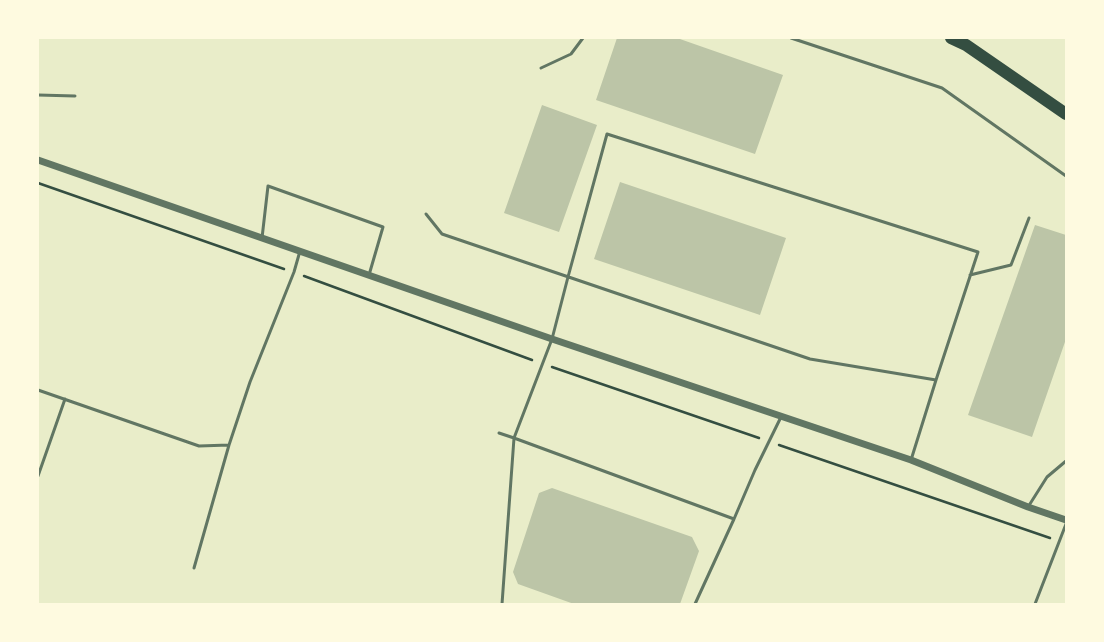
<!DOCTYPE html>
<html>
<head>
<meta charset="utf-8">
<style>
  body { margin:0 }
  #map { position:relative; width:1104px; height:642px; overflow:hidden; background:#e9edc9; font-family:"Exo 2",sans-serif }
  canvas { display:block }
  .frame { position:absolute; inset:0; border:39px solid #fefae0; pointer-events:none }
</style>
</head>
<body>
<div id="map">
<canvas width="1104" height="642"></canvas>
<div class="frame"></div>
</div>
<script>
const ctx = document.querySelector('canvas').getContext('2d');
ctx.lineJoin = 'round';
function paint(path, color) {
  ctx.fillStyle = color;
  ctx.fill(path, 'evenodd');
}
function stroke(path, color, width, dash) {
  ctx.strokeStyle = color;
  ctx.lineWidth = width;
  ctx.lineCap = dash ? 'butt' : 'round';
  ctx.setLineDash(dash || []);
  ctx.stroke(path);
}
paint(new Path2D(`
  M 617,38 L 677,38 L 783,75 L 755,154 L 596,100 Z
  M 542,105 L 597,125 L 559,232 L 504,213 Z
  M 620,182 L 786,238 L 760,315 L 594,259 Z
  M 1035,225 L 1066,235 L 1066,339 L 1032,437 L 968,415 Z
  M 552,488 L 692,537 L 699,551 L 680,604 L 574,604 L 518,584 L 513,572 L 539,493 Z`), '#bcc5a7');
stroke(new Path2D(`
  M 38,183 L 284,269
  M 304,276 L 532,360
  M 552,367 L 759,438
  M 779,445 L 1050,538`), '#344e41', 2.5);
stroke(new Path2D(`
  M 791,38 L 942,88 L 1066,176
  M 541,68 L 571,54 L 583,38
  M 38,95 L 75,96
  M 426,214 L 442,234 L 810,359 L 936,380 L 911,460
  M 262,238 L 268,186 L 383,227 L 369,275
  M 970,275 L 1011,265 L 1029,218
  M 38,390 L 199,446 L 229,445 L 250,382 L 294,272 L 300,251
  M 499,433 L 514,438 L 552,339 L 568,277 L 607,134 L 978,252 L 936,380
  M 38,476 L 65,399
  M 1028,507 L 1047,477 L 1066,461
  M 194,568 L 229,445
  M 502,604 L 514,438 L 734,519
  M 695,604 L 734,519 L 755,470 L 781,417
  M 1035,604 L 1066,524`), '#617663', 3);
stroke(new Path2D(`
  M 38,160 L 552,339 L 911,460 L 1028,507 L 1066,520`), '#617663', 7);
stroke(new Path2D(`
  M 951,38 L 966,45 L 1066,114`), '#344e41', 12);
</script>
</body>
</html>
